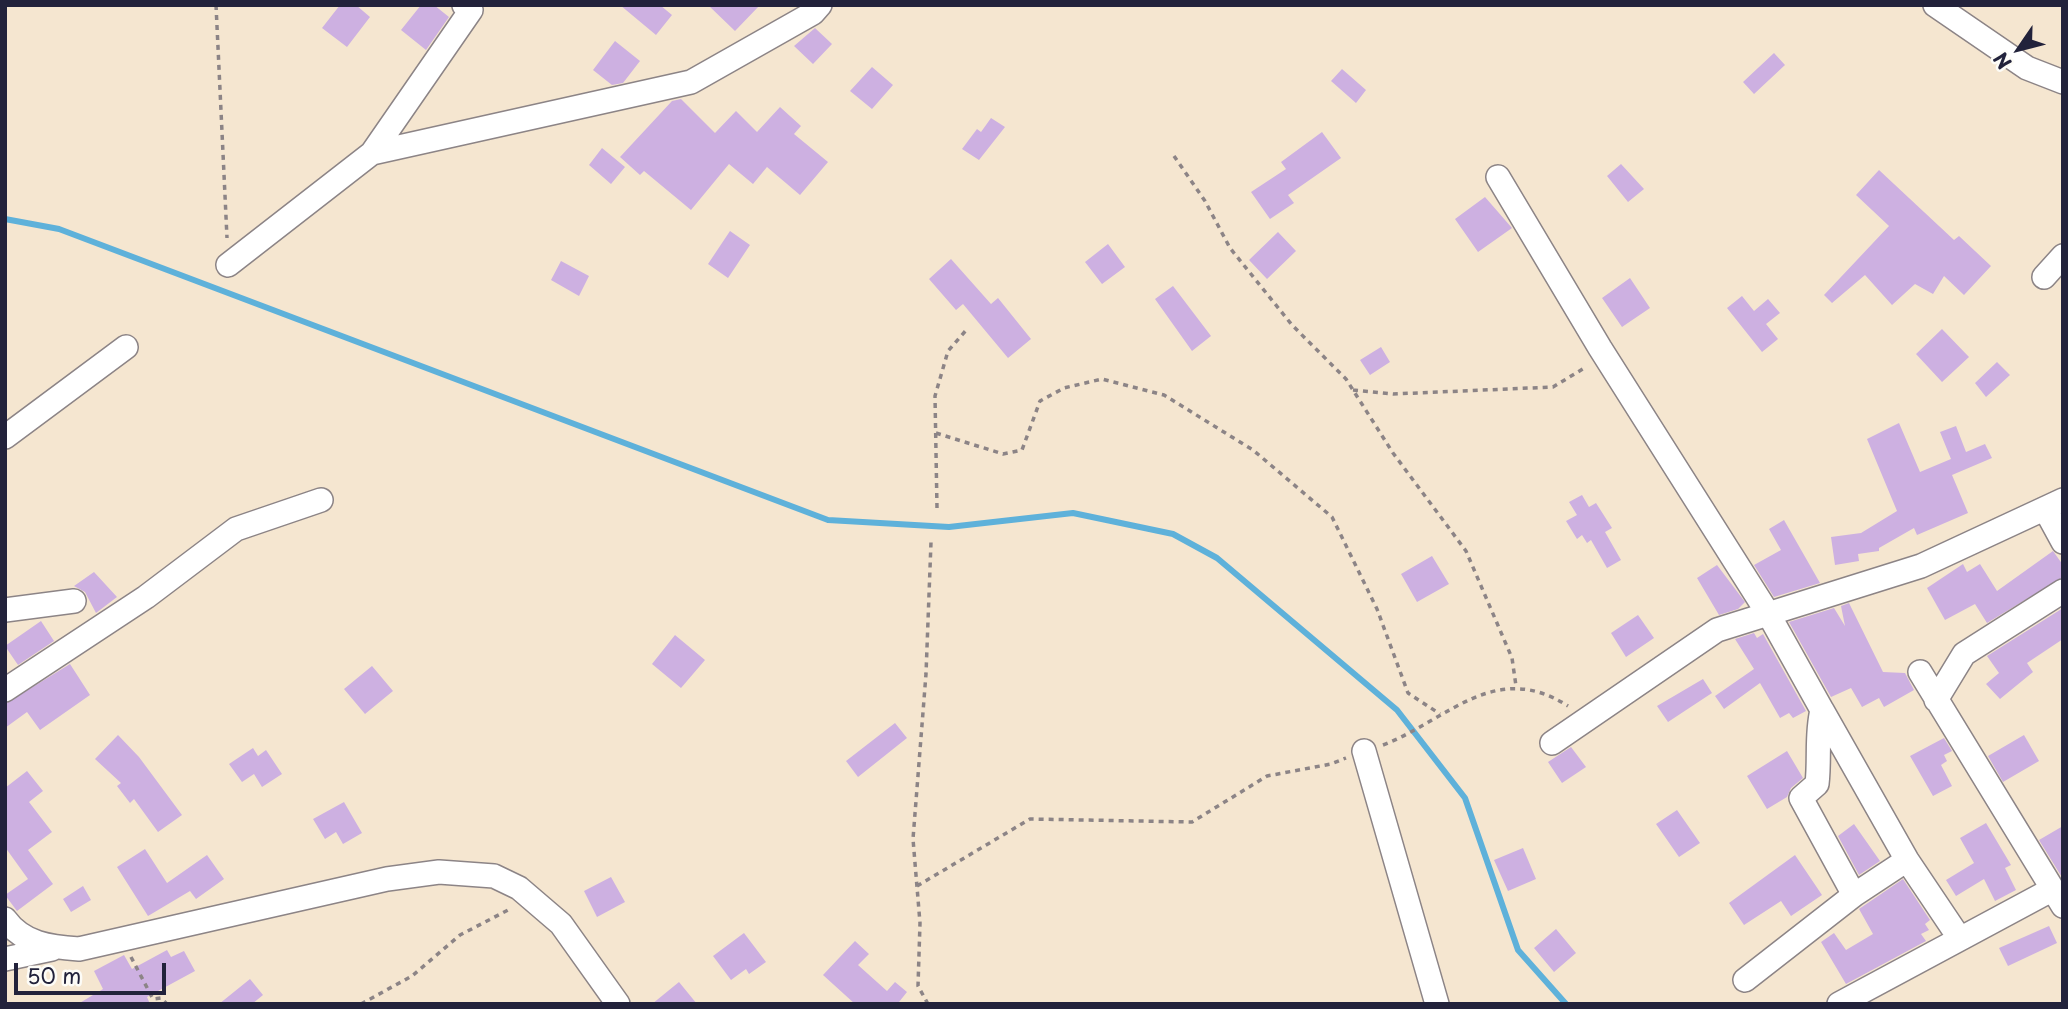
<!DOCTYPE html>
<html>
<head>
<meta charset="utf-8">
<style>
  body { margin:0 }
  #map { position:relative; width:2068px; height:1009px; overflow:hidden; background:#f5e6d0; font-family:"Playpen Sans",sans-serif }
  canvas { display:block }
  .frame { position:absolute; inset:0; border:7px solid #22223b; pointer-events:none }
  .north { position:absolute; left:1984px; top:14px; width:70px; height:70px; -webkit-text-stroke:5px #fdfcf7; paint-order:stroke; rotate:235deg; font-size:19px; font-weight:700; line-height:28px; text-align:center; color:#22223b }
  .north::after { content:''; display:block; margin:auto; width:24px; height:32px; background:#22223b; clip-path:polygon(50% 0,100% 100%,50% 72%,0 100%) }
  .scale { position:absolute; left:14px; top:963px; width:152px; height:32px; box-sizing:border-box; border:4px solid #22223b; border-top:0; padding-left:9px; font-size:21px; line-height:24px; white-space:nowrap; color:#22223b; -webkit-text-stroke:5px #fdfcf7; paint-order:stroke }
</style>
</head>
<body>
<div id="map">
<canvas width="2068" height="1009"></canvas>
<div class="frame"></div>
<div class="north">N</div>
<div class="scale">50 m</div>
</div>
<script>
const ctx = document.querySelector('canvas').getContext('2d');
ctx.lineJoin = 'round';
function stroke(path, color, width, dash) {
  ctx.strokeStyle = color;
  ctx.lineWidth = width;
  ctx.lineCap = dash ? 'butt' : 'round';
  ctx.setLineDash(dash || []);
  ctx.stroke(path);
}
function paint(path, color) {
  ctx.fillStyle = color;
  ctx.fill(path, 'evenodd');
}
stroke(new Path2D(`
  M 5,219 L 59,229 L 828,520 L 949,527 L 1073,513 L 1173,534 L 1217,558 L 1397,710 L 1465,798 L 1518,950 L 1566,1004`), '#5eb1da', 6);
paint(new Path2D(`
  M 340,5 L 356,5 L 370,17 L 347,47 L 322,28 Z
  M 421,5 L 434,5 L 449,17 L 426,50 L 401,30 Z
  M 620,5 L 660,5 L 672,15 L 656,35 Z
  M 708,5 L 760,5 L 735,31 Z
  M 815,28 L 832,44 L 813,64 L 794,46 Z
  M 615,41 L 640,61 L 623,83 L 612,85 L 593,70 Z
  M 1774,53 L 1785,65 L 1754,94 L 1743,82 Z
  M 872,67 L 893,85 L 872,109 L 850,91 Z
  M 1342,69 L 1366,90 L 1356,103 L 1331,81 Z
  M 681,99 L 715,133 L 736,111 L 757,132 L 780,107 L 801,126 L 794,134 L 828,162 L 800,195 L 767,167 L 753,184 L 729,164 L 691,210 L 644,171 L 640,175 L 620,157 L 672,101 Z
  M 991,118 L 1005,127 L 979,160 L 962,149 L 977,129 L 981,132 Z
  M 1322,132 L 1341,158 L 1288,195 L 1294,203 L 1270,219 L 1251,192 L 1286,169 L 1281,162 Z
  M 602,148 L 625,167 L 611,184 L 589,165 Z
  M 1621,164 L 1644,189 L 1628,202 L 1607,176 Z
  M 1879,170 L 1954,240 L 1959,236 L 1991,266 L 1964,295 L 1944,276 L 1933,294 L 1915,284 L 1892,305 L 1865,275 L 1832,303 L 1824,295 L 1889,226 L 1856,195 Z
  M 1485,197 L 1512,228 L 1478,252 L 1455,219 Z
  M 730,231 L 750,245 L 728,278 L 708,264 Z
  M 1278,232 L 1296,251 L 1267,279 L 1249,260 Z
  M 1108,244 L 1125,267 L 1102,284 L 1085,262 Z
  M 951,259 L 991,304 L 998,298 L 1031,339 L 1008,358 L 963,304 L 956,310 L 929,279 Z
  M 561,261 L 589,276 L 579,296 L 551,280 Z
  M 1630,278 L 1650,308 L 1622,327 L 1602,298 Z
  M 1173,286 L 1211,336 L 1192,351 L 1155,299 Z
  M 1742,296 L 1754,311 L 1768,299 L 1780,313 L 1766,324 L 1778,339 L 1762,352 L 1727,308 Z
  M 1942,329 L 1969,357 L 1942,382 L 1916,354 Z
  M 1381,347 L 1390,362 L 1370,375 L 1360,360 Z
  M 1997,362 L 2010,375 L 1986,397 L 1975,383 Z
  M 1899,423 L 1920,472 L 1951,459 L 1940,432 L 1956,426 L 1966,452 L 1985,444 L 1992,458 L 1952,475 L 1968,513 L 1917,535 L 1914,528 L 1879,548 L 1879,551 L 1858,554 L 1859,561 L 1835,565 L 1831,537 L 1861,533 L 1897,511 L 1867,439 Z
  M 1582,495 L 1589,507 L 1596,503 L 1612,528 L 1605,532 L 1621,560 L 1607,568 L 1591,540 L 1587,543 L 1582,535 L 1577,539 L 1566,521 L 1577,515 L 1569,502 Z
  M 1784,520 L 1820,583 L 1774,597 L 1754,565 L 1781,550 L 1769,529 Z
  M 2053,551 L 2063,565 L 2063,577 L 1987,623 L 1975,604 L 1945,620 L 1927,588 L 1963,564 L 1967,572 L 1980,564 L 1997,591 Z
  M 1432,556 L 1449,584 L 1417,602 L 1401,574 Z
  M 1717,565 L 1745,602 L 1738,609 L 1719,615 L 1697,578 Z
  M 94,572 L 117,597 L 96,613 L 85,592 L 74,586 Z
  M 1849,603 L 1883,672 L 1905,673 L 1914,690 L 1884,707 L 1879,698 L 1862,707 L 1851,688 L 1831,697 L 1789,622 L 1834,608 L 1845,626 L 1841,606 Z
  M 2063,608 L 2063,639 L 2027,663 L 2033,672 L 2000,699 L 1986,684 L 1999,673 L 1987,656 Z
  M 1638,615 L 1654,638 L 1626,657 L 1611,633 Z
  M 41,621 L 54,641 L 18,665 L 5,646 Z
  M 1754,633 L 1757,638 L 1763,634 L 1806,711 L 1793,718 L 1789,713 L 1780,718 L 1760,683 L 1724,709 L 1715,696 L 1754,669 L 1735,639 Z
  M 675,635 L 705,660 L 681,688 L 652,664 Z
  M 70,664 L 90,695 L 40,730 L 27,712 L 5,728 L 5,704 Z
  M 372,666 L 393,691 L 365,714 L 344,689 Z
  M 1703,679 L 1712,693 L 1668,722 L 1657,706 Z
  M 895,723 L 907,738 L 858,777 L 846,761 Z
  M 118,735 L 139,757 L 182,815 L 158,832 L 134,799 L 130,803 L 117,786 L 121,783 L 95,759 Z
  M 2024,735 L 2039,761 L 2003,782 L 1988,756 Z
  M 1944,738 L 1952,751 L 1944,755 L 1947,761 L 1941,765 L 1952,786 L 1933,796 L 1910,756 Z
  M 1571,747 L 1586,767 L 1562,783 L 1548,762 Z
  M 253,748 L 258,756 L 266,750 L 282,774 L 262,787 L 254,774 L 242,782 L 229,764 Z
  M 1787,751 L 1803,778 L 1791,788 L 1787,797 L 1767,809 L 1747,776 Z
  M 27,771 L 43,791 L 29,802 L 52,832 L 28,850 L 53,884 L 17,911 L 5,895 L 28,879 L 5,847 L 5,788 Z
  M 344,802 L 362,833 L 343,844 L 336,832 L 325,839 L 313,819 Z
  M 1677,810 L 1700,843 L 1679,857 L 1656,824 Z
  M 1986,823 L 2011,865 L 2005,868 L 2016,890 L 1995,901 L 1984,879 L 1956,896 L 1946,880 L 1974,863 L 1960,838 Z
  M 1854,824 L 1880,861 L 1859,875 L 1838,836 Z
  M 2063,826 L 2063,879 L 2039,840 Z
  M 1523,848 L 1536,879 L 1508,891 L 1494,860 Z
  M 145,849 L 167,883 L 207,855 L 224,879 L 196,899 L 190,891 L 148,916 L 117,867 Z
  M 1795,855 L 1822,895 L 1791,916 L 1781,901 L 1744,925 L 1729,903 Z
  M 611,877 L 625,902 L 597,917 L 584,891 Z
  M 1903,879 L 1930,920 L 1925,924 L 1929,930 L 1921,934 L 1926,941 L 1846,984 L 1821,942 L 1834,933 L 1846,950 L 1873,934 L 1859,909 Z
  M 83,886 L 91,900 L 71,912 L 63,899 Z
  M 2049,926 L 2057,943 L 2008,966 L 1999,948 Z
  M 1556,929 L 1576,953 L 1554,972 L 1534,948 Z
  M 744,933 L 766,962 L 749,974 L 746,969 L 731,980 L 713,956 Z
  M 855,941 L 869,954 L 858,965 L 887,991 L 895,982 L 907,992 L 899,1002 L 901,1004 L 855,1004 L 823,975 Z
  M 167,950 L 171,957 L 184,951 L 195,971 L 147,997 L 150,1004 L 78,1004 L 103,989 L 94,971 L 124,955 L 132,969 Z
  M 250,979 L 263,995 L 252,1004 L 219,1004 Z
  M 679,982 L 697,1004 L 652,1004 Z`), '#cdb0e1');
const minor = new Path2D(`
  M 1935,5 L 2027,68 L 2063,82
  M 372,153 L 691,82 L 813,13 L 820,5
  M 1498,177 L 1600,348 L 1769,615 L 1822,710 C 1816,735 1820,759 1817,784 L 1801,798 L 1854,895
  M 228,265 L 372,153 L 471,10 L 464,5
  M 2044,277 L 2063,256
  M 5,437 L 126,347
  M 2045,509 L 2063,542
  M 5,610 L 74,601
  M 1920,672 L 2063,906
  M 5,690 L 146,597 L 236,529 L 321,500
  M 1936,700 L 1964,654 L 2063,591
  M 1822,710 L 1907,860 L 1960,939
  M 1552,743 L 1717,630 L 1921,566 L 2063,500
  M 1364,751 L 1437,1004
  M 5,919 C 23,944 50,947 79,949 L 387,879 L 439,872 L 494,876 L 519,888 L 561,924 L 618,1004
  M 5,959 L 52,949
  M 1745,980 L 1854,895 L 1907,860
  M 1839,1004 L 2053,889`);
stroke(minor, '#8c8486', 26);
stroke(new Path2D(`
  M 216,5 L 227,238
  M 1174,156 L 1205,201 L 1230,248 L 1292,325 L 1346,379 L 1393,453 L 1466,551 L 1512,658 L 1516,686
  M 1353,390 L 1393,394 L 1553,387 L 1586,367
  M 936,433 L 1003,454 L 1022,450 L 1040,401 L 1064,388 L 1102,379 L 1164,395 L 1253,450 L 1332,517 L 1377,609 L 1408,693 L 1440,714
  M 937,508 L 935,396 L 948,351 L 968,328
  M 1383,745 C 1448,720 1495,659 1568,706
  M 917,886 L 1030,819 L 1192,822 L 1267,776 L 1331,764 L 1346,758
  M 131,957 L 153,999 L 161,998 L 167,1004
  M 361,1004 L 412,976 L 460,935 L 512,908
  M 928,1004 L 918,986 L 920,923 L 913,839 L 926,674 L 931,542`), '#8c8486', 3.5, [5, 5]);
stroke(minor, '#fff', 23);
</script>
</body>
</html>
